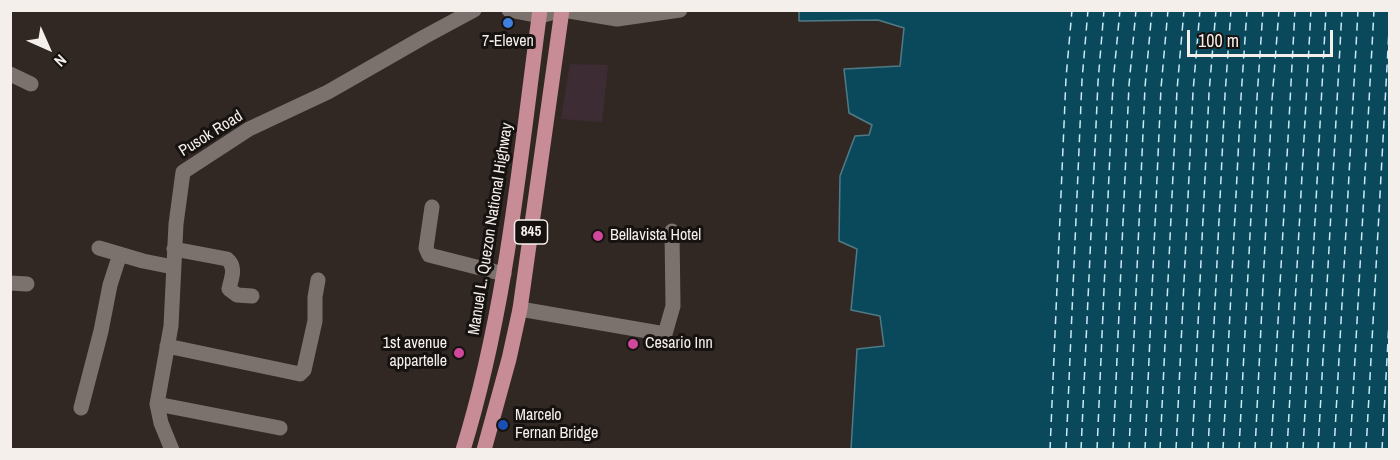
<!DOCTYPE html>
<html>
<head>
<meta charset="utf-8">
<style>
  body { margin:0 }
  #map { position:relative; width:1400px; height:460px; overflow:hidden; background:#312824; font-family:"Archivo Narrow",sans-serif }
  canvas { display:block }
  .frame { position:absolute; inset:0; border:12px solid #f5efec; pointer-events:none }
  .north { position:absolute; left:18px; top:18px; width:60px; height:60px; -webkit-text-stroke:4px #161210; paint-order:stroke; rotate:135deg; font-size:16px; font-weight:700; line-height:24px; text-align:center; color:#f5efec }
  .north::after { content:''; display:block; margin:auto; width:21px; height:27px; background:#f5efec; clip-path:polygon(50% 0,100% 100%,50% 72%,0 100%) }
  .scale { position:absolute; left:1187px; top:30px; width:146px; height:27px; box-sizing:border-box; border:3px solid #f5efec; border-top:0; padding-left:8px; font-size:18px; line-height:21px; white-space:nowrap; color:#f5efec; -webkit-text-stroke:4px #161210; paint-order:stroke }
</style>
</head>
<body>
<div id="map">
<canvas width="1400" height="460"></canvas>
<div class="frame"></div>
<div class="north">N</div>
<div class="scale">100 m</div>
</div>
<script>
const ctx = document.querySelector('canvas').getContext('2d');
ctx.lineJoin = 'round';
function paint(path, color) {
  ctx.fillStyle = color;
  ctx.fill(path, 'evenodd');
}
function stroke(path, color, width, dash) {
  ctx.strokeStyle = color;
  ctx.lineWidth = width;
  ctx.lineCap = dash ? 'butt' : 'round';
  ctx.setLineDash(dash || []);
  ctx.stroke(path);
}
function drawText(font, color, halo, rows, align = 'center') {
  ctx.font = font + ' "Archivo Narrow",sans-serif';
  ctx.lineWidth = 6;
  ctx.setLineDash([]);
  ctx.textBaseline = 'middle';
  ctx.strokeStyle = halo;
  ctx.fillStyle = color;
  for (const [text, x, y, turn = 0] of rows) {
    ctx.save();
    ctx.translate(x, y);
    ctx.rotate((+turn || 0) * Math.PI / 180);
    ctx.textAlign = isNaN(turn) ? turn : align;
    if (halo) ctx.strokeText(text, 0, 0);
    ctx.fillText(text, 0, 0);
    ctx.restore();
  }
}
paint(new Path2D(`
  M 570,64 L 608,65 L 602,122 L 561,119 Z`), '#3e2c34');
const water = new Path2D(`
  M 799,11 L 1389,11 L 1389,449 L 851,449 L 857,349 L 884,346 L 880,316 L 851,310 L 857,249 L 839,241 L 840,176 L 855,136 L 869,135 L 872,125 L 849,113 L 844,69 L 900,66 L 904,28 L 878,20 L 799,21 Z`);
paint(water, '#0a495b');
stroke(water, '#507b86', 1.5);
stroke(new Path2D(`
  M 1050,450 L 1066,78 L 1072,10
  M 1066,450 L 1082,80 L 1088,10
  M 1081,450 L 1098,82 L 1104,10
  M 1097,450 L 1113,83 L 1120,10
  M 1113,450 L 1129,85 L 1136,10
  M 1129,450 L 1145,87 L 1152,10
  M 1145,450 L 1161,88 L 1168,10
  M 1160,450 L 1177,90 L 1184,10
  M 1176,450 L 1193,92 L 1200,10
  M 1192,450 L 1209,93 L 1216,10
  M 1208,450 L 1225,95 L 1231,10
  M 1223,450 L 1241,97 L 1247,10
  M 1239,450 L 1257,98 L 1263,10
  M 1255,450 L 1272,100 L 1279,10
  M 1271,450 L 1295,10
  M 1287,450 L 1311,10
  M 1303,450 L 1326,10
  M 1318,450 L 1342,10
  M 1334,450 L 1358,10
  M 1350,450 L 1374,10
  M 1366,450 L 1390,12
  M 1382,450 L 1390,304`), '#c9eaf6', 1.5, [8, 6]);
stroke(new Path2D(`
  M 509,10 L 540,16 L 562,10
  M 563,10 L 617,19 L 680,10
  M 10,74 L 31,84
  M 432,207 L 426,248 L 429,255 L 504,274
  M 99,248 L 143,261 L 173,267
  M 174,249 L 227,259 C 237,267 231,279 229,289 L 237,295 L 252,296
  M 10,283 L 27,284
  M 520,309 L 665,334 L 673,306 L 672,231
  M 167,346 L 300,374 L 304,370 L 315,321 L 315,297 L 318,280
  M 157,404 L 280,428
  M 81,408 L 101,331 L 110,285 L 120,254
  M 172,450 L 161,423 L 157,404 L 171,326 L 176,224 L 183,172 L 249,129 L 328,92 L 424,37 L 474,10`), '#7c726d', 15);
stroke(new Path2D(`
  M 463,450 C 507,307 520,158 540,10
  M 484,450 L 509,359 L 520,309 L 562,10`), '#c88c96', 15);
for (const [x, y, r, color] of [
  [508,23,6,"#3f7fe0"],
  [598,236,6,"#d1479c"],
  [633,344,6,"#d1479c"],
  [459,353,6,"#d1479c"],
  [503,425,6,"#1a4fb4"]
]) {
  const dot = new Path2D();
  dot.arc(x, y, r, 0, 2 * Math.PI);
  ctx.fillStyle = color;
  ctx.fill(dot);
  stroke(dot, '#161210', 2);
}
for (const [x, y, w] of [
  [531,232,33]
]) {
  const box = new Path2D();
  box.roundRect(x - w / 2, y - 12, w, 24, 4.5);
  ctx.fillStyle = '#161210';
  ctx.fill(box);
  stroke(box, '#f5efec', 1.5);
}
drawText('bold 15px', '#f5efec', null, [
  ["845",531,232]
]);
drawText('16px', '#f5efec', '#161210', [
  ["7-Eleven",508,42,"center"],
  ["Bellavista Hotel",610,236],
  ["1st avenue",447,344,"right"],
  ["appartelle",447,362,"right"],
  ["Cesario Inn",645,344],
  ["Marcelo",515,416],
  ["Fernan Bridge",515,434]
], 'left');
drawText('16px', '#f5efec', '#161210', [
  ["Pusok Road",211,134,-32],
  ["Manuel L. Quezon National Highway",491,229,-81]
]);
</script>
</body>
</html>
